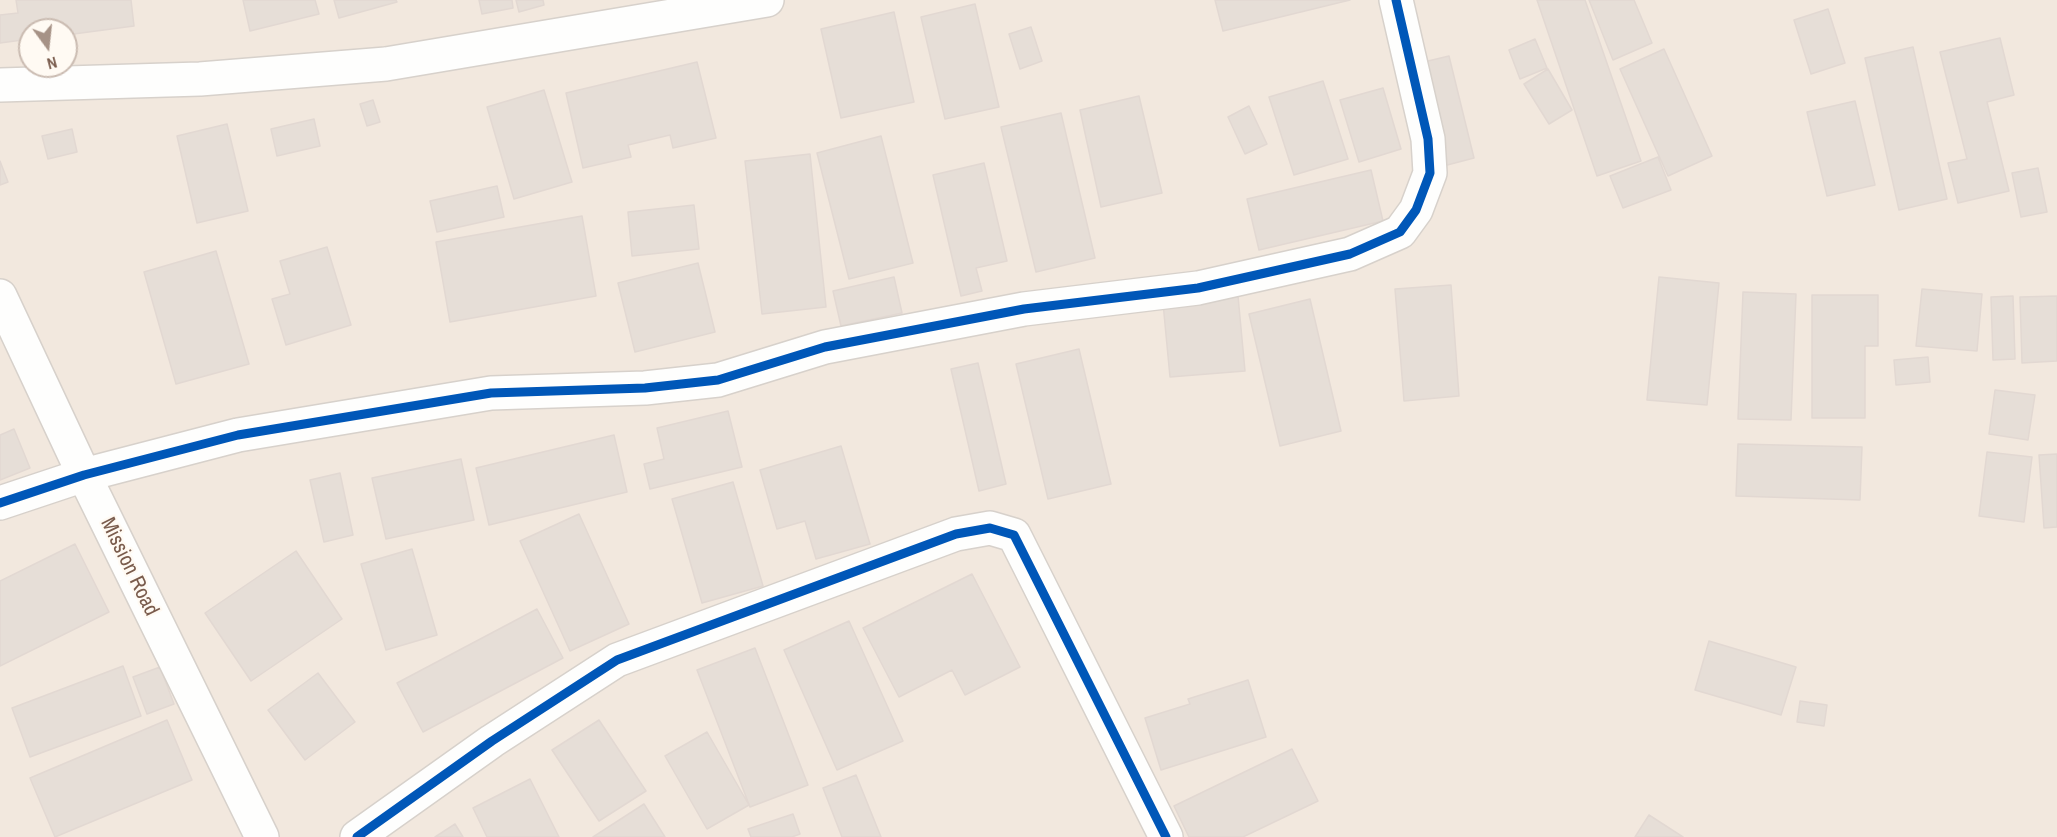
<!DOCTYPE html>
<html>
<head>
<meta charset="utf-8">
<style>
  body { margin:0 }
  #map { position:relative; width:2057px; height:837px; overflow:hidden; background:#f9f5f0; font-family:"Archivo Narrow",sans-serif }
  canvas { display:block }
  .north { position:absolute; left:18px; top:18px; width:60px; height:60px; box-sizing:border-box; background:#fffaf3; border:2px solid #cabbb1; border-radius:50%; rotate:165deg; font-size:16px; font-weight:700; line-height:24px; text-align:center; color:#7a5c4d }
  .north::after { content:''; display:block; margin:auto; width:21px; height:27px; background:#a69286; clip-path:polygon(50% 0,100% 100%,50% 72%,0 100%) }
</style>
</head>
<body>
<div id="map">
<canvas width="2057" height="837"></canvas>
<div class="north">N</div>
</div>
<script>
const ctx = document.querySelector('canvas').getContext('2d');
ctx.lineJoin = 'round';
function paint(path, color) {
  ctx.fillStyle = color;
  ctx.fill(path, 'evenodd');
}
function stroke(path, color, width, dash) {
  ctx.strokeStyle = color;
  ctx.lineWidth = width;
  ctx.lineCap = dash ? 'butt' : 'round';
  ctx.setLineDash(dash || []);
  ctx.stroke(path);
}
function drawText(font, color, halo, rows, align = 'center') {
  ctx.font = font + ' "Archivo Narrow",sans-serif';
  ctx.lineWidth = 4.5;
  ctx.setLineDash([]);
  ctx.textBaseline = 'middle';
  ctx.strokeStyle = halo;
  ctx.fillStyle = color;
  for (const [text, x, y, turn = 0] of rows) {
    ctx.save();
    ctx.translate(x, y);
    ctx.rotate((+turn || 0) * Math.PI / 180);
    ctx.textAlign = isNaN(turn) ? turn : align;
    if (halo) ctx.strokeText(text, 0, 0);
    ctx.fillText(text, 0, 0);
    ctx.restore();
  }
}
paint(new Path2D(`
  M 0,0 L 2057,0 L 2057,837 L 0,837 ZM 30,30 L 66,30 L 66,66 L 30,66 Z`), '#f2e8de');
const building = new Path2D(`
  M 16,0 L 131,0 L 134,26 L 66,35 L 66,30 L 30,30 L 30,39 L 0,43 L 0,15 L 18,13 Z
  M 243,0 L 315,0 L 319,14 L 250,31 Z
  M 334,0 L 396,0 L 397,2 L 339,18 Z
  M 479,0 L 512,0 L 513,8 L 482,14 Z
  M 516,0 L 543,0 L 544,5 L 519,12 Z
  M 1215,0 L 1350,0 L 1223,31 Z
  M 1537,0 L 1585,0 L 1641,161 L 1597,176 Z
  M 1589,0 L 1634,0 L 1652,43 L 1613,60 Z
  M 975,4 L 999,107 L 945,119 L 921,17 Z
  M 1828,9 L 1845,63 L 1811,74 L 1794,20 Z
  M 894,12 L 914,102 L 841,118 L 821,29 Z
  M 1031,27 L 1042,61 L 1020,69 L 1009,34 Z
  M 2000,38 L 2014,95 L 1987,102 L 2009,191 L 1958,203 L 1948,163 L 1967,159 L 1940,52 Z
  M 1535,39 L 1547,68 L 1520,79 L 1509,50 Z
  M 1913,47 L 1947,199 L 1899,210 L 1865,58 Z
  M 1664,49 L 1712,156 L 1668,176 L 1620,69 Z
  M 1449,56 L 1474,158 L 1432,169 L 1407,66 Z
  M 697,62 L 716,138 L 673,148 L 670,135 L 628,145 L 631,157 L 583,168 L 566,93 Z
  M 1548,69 L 1572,110 L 1549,124 L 1524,84 Z
  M 1323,81 L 1348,159 L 1294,175 L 1269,97 Z
  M 1383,88 L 1401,149 L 1359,162 L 1340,100 Z
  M 544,90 L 572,182 L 514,199 L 487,107 Z
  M 1139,96 L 1162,193 L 1101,207 L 1080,110 Z
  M 373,100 L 380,122 L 367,126 L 360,104 Z
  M 1855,101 L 1875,185 L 1827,196 L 1807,112 Z
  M 1249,106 L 1267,144 L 1245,154 L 1228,117 Z
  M 1061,113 L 1095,258 L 1036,272 L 1001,127 Z
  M 314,119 L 320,146 L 277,156 L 271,129 Z
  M 227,124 L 248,211 L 197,223 L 177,136 Z
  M 72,129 L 77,152 L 48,159 L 42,136 Z
  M 881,136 L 913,263 L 849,279 L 817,153 Z
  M 810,154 L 826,307 L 762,314 L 745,161 Z
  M 1658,157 L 1671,190 L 1623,208 L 1610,176 Z
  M 0,161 L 8,182 L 0,185 Z
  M 984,163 L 1007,261 L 976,268 L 982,291 L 961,296 L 933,175 Z
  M 2038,168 L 2047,212 L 2021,217 L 2012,173 Z
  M 1371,170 L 1383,221 L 1259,250 L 1247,199 Z
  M 497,186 L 504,217 L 437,232 L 430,201 Z
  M 694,205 L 699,249 L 632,256 L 628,212 Z
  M 582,216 L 596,296 L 450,322 L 436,242 Z
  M 327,247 L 351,325 L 286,345 L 272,299 L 290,294 L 280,261 Z
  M 216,251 L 249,364 L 176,384 L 144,272 Z
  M 698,263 L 715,332 L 635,352 L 618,283 Z
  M 894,277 L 902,313 L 841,326 L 833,291 Z
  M 1659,277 L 1719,283 L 1707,405 L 1647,400 Z
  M 1451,285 L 1459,396 L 1404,401 L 1395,289 Z
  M 1922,289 L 1982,294 L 1977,351 L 1916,346 Z
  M 1743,292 L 1796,294 L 1791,420 L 1738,419 Z
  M 1812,295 L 1878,295 L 1878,346 L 1865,346 L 1865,418 L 1812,418 Z
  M 1238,296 L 1245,371 L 1170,377 L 1163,303 Z
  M 2013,296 L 2015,359 L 1993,360 L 1991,297 Z
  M 2057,296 L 2057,361 L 2022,363 L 2020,297 Z
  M 1310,299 L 1341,431 L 1280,446 L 1249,314 Z
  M 1079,349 L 1111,484 L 1048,499 L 1016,364 Z
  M 1928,357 L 1930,382 L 1896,385 L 1894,360 Z
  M 978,363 L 1006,484 L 979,491 L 951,369 Z
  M 1995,390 L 2035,395 L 2028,440 L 1989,434 Z
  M 728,411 L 742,467 L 650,489 L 644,464 L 664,459 L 657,428 Z
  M 14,429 L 30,468 L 0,480 L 0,435 Z
  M 614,435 L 627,492 L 489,525 L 476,468 Z
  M 1738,444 L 1862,447 L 1860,500 L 1736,496 Z
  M 841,446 L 870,544 L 816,559 L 805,521 L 777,529 L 760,470 Z
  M 1987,452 L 2032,457 L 2024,522 L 1979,516 Z
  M 2057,454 L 2057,527 L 2044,528 L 2039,455 Z
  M 461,459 L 474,520 L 386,539 L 372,478 Z
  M 340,473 L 353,535 L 324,542 L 310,480 Z
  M 733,482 L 763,586 L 702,603 L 672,499 Z
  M 579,514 L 629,624 L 570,651 L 520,541 Z
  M 75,544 L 109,612 L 0,666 L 0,581 Z
  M 412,549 L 437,635 L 386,650 L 361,564 Z
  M 296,551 L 342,619 L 251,681 L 205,613 Z
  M 972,574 L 1020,667 L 965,695 L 952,670 L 899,697 L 863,628 Z
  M 537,609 L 563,658 L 423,732 L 397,683 Z
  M 849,621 L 903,741 L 837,770 L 784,650 Z
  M 1709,641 L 1796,667 L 1781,715 L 1695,690 Z
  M 755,648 L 808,785 L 750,807 L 697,670 Z
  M 123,666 L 141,716 L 30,757 L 12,708 Z
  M 160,667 L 174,704 L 147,714 L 133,677 Z
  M 318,673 L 355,722 L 305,760 L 268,710 Z
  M 1248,680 L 1266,737 L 1161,770 L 1145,718 L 1190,704 L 1188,699 Z
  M 1800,701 L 1827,705 L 1824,726 L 1797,722 Z
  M 167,720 L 192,780 L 55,837 L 30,778 Z
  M 599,720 L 646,791 L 599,821 L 552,750 Z
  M 707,732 L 749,805 L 707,829 L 665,756 Z
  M 1292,749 L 1318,801 L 1243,837 L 1189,837 L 1174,806 Z
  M 856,775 L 881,837 L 842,837 L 823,788 Z
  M 530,779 L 559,837 L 487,837 L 473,808 Z
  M 644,804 L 665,837 L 593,837 Z
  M 793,814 L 800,834 L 792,837 L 751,837 L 748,829 Z
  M 1649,815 L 1683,837 L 1635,837 Z
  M 455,824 L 463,837 L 435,837 Z`);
paint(building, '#e6ded7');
stroke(building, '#e2d8d2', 1.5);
const street = new Path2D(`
  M 0,85 L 200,79 L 386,64 L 767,0
  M 0,296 L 84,475 L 262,837
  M 0,503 L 84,475 L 238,435 L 491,393 L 645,388 L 718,380 L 825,347 L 1024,309 L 1198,288 L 1350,254 L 1400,232 L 1416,210 L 1430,173 L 1428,139 L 1396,0
  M 357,837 L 492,741 L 617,660 L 956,534 L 990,528 L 1014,535 L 1166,837`);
stroke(street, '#d7d1cb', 36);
stroke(street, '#fefefd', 33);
stroke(new Path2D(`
  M 0,503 L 84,475 L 238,435 L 491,393 L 645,388 L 718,380 L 825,347 L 1024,309 L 1198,288 L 1350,254 L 1400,232 L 1416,210 L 1430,173 L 1428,139 L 1396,0
  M 357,837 L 492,741 L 617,660 L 956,534 L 990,528 L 1014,535 L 1166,837`), '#0057b8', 9);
drawText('21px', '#7a5c4d', '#fffaf3', [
  ["Mission Road",129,567,64]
]);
</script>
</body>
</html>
